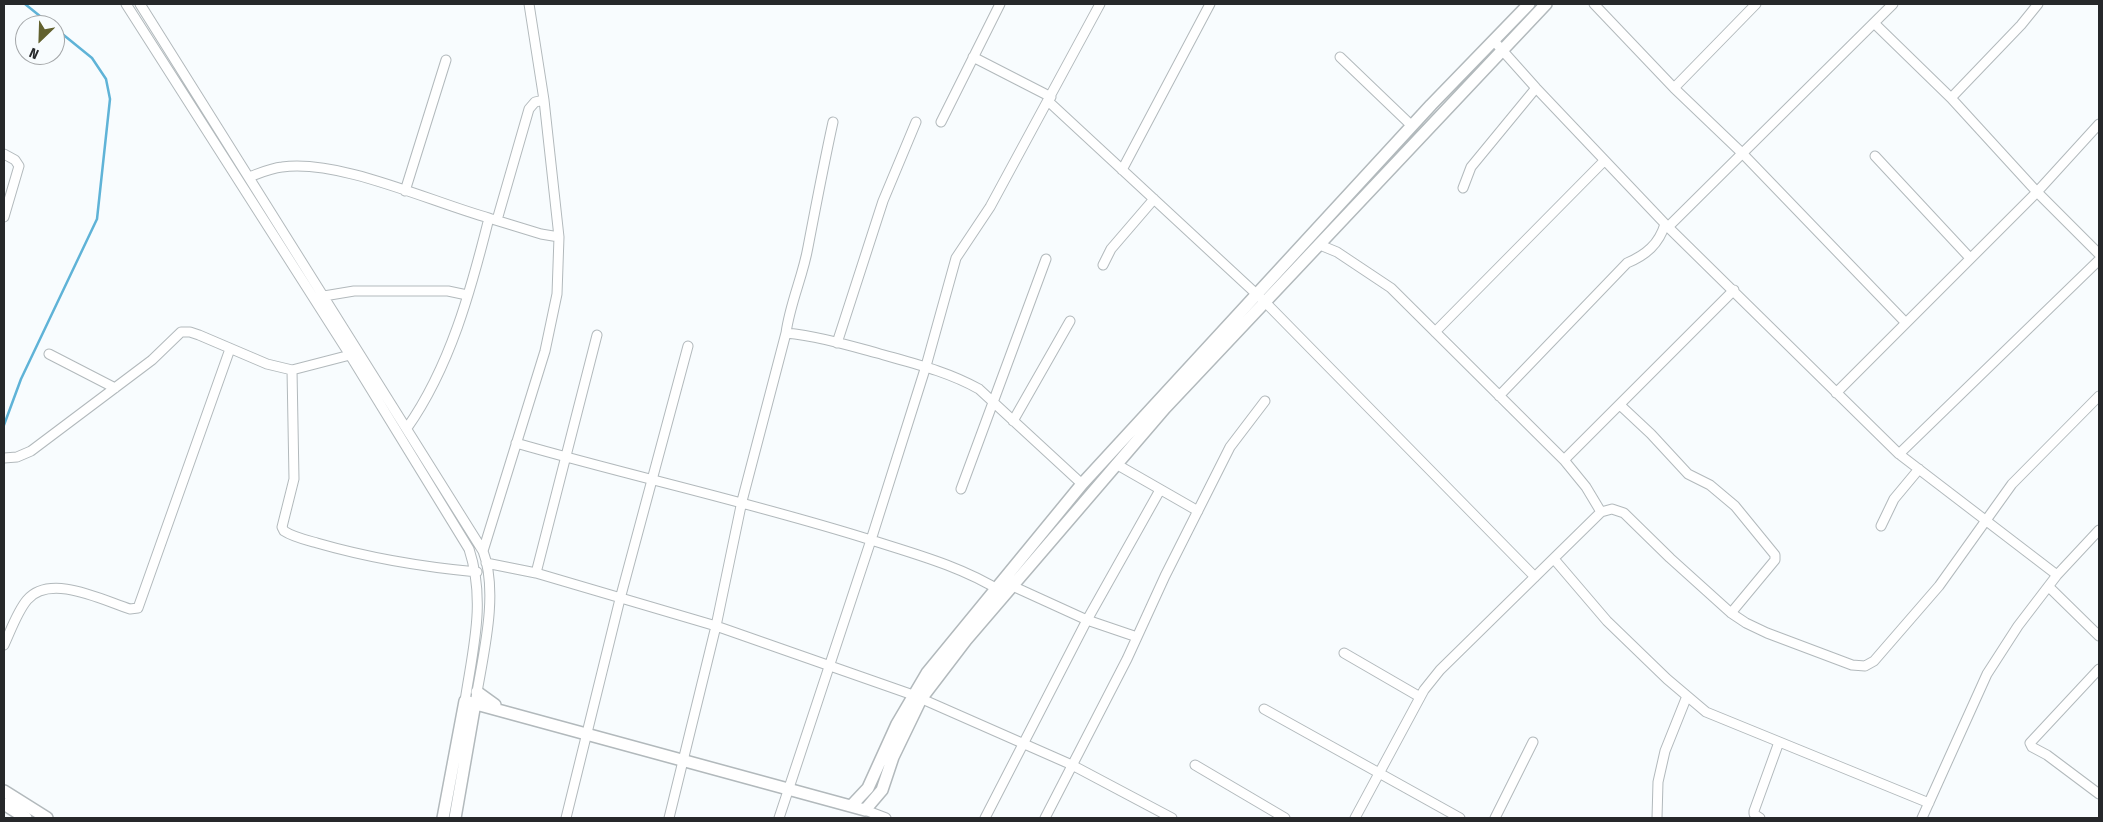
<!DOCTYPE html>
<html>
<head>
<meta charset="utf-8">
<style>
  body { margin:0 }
  #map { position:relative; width:2103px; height:822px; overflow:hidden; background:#f8fcfe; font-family:"Fira Sans Condensed",sans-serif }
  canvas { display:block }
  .frame { position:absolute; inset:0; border:5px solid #26282a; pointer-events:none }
  .north { position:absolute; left:15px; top:15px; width:50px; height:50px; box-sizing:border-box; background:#f8fcfe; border:1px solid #a4a7a9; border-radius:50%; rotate:204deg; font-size:14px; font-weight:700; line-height:20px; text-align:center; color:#26282a }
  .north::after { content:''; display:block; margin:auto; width:18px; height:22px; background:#62612e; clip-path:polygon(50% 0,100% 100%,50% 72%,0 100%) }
</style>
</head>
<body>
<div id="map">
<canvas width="2103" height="822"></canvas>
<div class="frame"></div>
<div class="north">N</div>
</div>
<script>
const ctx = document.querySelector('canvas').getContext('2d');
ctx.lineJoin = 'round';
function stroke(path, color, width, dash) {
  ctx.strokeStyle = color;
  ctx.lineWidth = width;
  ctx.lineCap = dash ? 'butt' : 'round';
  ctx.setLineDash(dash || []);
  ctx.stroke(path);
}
stroke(new Path2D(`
  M 25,4 L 51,25
  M 4,425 L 21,379 L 97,219 L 110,99 L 106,79 L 92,58 L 55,28`), '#5fb3d7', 2.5);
const minor = new Path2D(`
  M 126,4 L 350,355 L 469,549 C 486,601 473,648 465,701
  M 140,4 L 483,551 C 499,593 483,655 476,698
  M 1594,4 L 1674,88 L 1743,154 L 1905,322
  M 1875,24 L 1951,98 L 2037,192 L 2099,254
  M 1494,41 L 1536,88 L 1668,227 L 1899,454 L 2057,575
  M 973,57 L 1051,97
  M 1340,57 L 1412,126
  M 1674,88 L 1756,4
  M 1951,98 L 2021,25 L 2038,4
  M 1048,101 L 1265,302 L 1535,577
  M 941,122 L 1000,4
  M 4,154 L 15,160 L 19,166 L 4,217
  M 1875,156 L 1970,258
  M 1122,170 L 1210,4
  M 249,177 C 260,173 271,168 282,167 C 340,159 431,202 489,218 C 471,290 450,367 407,428
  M 1463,188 L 1471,167 L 1536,88
  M 405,191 L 446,60
  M 492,219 L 541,234 L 559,237
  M 497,220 L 529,109 L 535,102 L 544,100
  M 1668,227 L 1893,4
  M 1320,245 L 1337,252 L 1391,288 L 1564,460
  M 1103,265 L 1111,249 L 1154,199
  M 324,296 L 354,291 L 448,291 L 467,295
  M 1435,332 L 1604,161
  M 786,333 C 790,303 803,276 808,247 C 816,205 824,163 833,122
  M 837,343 L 883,201 L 916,122
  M 49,354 L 115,388
  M 292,370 L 294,479 L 282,527 L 284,531 C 293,537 306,540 317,543 C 369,558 423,567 477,572
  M 1836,393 L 2037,192 L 2099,124
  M 1499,396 L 1627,263 C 1646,255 1659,244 1665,224
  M 1620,405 L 1651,434 L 1688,474 L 1710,485 L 1735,506 L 1775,555 L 1775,560 L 1731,613
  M 1013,421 L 1070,321
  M 516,443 C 634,477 754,503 871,540 C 915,554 963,567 1002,592
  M 1899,454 L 2099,260
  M 4,458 L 17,457 L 31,451 L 152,360 L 181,332 L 190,332 L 199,335 L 267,364 L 292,370 L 350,355
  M 1116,464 L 1198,511
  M 961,489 L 1046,259
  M 1601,512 L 1612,509 L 1624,513 L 1670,558 L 1731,613 L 1746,623 L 1767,633 L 1852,665 L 1865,666 L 1874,661 L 1939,586 L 2012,484 L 2099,396
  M 1881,526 L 1894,499 L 1919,469
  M 483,551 L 545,351 L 557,294 L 559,237 L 544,100 L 529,4
  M 1554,559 L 1607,621 L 1667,679 L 1706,712 L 1929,803
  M 486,563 L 536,573 L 716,626 L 913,695 L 1072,765 L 1172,818
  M 536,573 L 597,335
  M 1008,584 L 1087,620 L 1137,637
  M 2049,587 L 2099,636
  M 4,645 C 11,630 17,612 27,600 C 50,573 102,600 130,609 L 138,608 L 230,349
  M 1344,653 L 1420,697
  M 2099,669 L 2030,743 L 2032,747 L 2047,755 L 2099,794
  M 1264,709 L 1460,818
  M 1195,765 L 1285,818
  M 865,810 L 886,818
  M 566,818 L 620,599 L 688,346
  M 669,818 L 716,626 L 742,501 L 786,333 C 817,336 847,345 877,353 C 912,363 947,371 979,389 L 1082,484
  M 779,818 L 871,540 L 926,366 L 956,258 L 990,207 L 1100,4
  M 985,818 L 1087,620 L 1160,490
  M 1045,818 L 1127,659 L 1165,576 L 1230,447 L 1265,401
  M 1355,818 L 1424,690 L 1440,670 L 1601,512 L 1586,487 L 1564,460 L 1734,290
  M 1495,818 L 1533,742
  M 1657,818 L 1658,782 L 1665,751 L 1687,696
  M 1760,818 L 1754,814 L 1754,811 L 1779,742
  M 1922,818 L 1987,674 L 2018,626 L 2057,575 L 2099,530`);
const major = new Path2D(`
  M 477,692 L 495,705
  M 4,791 L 47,818
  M 4,804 L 26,818
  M 852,805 L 868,788 L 897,724 L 927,673 L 1082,484 L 1431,105 L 1529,4
  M 443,818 L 465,701 L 865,810 L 882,790 L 893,757 L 921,699 L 966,640 L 1165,408 L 1546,4
  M 455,818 L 475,703`);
stroke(minor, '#b2b9bc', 11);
stroke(major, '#b2b9bc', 14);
stroke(minor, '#fff', 9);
stroke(major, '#fff', 11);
</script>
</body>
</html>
